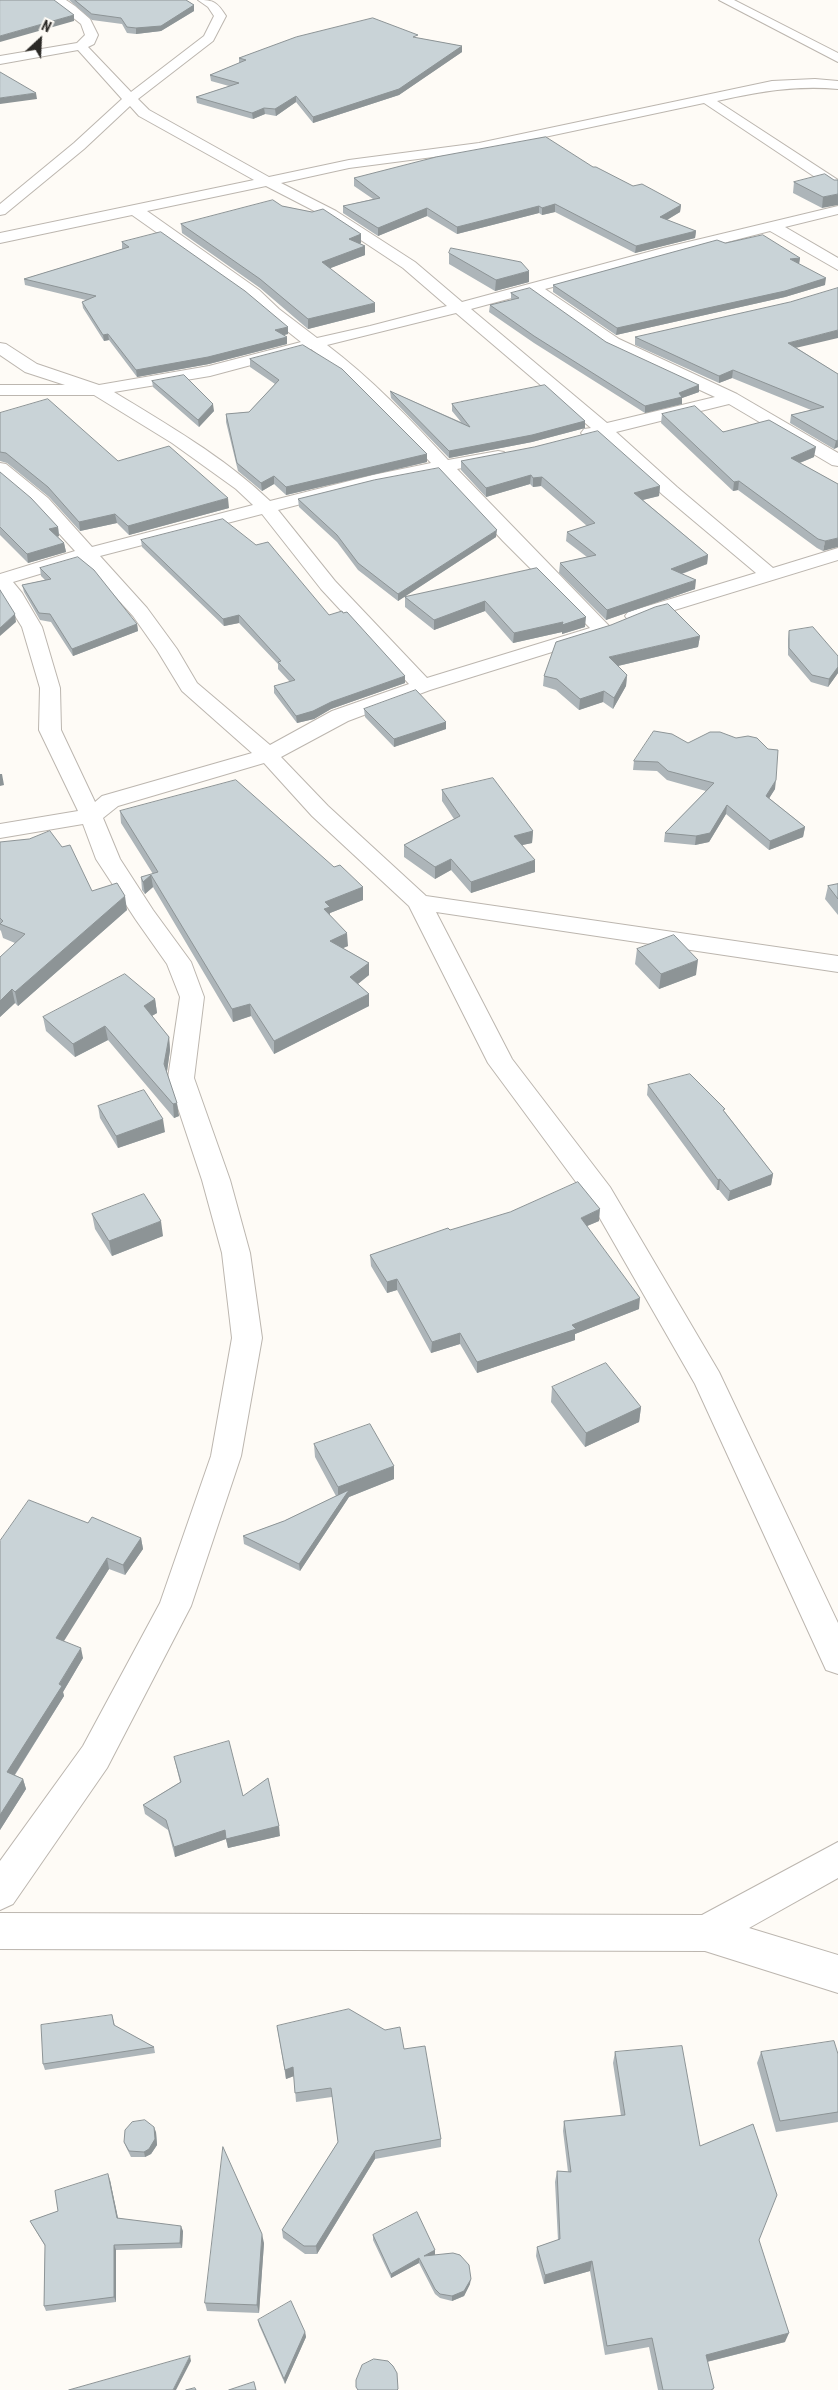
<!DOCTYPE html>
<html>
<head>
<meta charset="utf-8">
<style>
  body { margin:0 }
  #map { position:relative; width:838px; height:2390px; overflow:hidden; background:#fefbf6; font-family:"Roboto Condensed",sans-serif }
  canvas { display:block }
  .north { position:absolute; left:15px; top:15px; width:50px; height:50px; -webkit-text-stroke:4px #fefbf6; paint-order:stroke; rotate:25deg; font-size:14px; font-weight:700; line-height:20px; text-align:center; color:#2b2926 }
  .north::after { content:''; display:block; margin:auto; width:18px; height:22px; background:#2b2926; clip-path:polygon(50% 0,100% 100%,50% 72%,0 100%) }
</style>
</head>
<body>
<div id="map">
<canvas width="838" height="2390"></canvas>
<div class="north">N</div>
</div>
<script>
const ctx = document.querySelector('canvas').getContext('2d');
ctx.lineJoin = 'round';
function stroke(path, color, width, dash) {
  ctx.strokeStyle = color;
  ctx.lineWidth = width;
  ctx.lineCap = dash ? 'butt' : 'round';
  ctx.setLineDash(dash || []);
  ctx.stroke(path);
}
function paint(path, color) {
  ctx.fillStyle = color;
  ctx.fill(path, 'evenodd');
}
const street = new Path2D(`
  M 51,0 L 66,0 L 75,6 L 90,19 L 98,35 L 94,44 L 88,47 L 131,92 L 204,36 L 214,16 L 208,7 L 198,0 C 214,0 217,2 226,16 L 213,41 L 138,99 L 149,110 L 269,177 L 349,160 L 479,143 L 772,81 L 815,79 L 838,81 L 838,89 C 795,85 759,92 717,101 L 838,180 L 838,190 L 833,189 L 704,103 L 479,151 L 349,168 L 281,183 L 336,211 L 415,262 L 462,302 L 663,248 L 838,206 L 838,214 L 785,227 L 838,258 L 838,270 L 770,231 L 545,289 L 619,339 L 737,394 L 838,453 L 838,466 L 832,465 L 729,404 L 616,432 L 677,487 L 773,568 L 838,548 L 838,560 L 642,620 L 635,622 L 628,620 L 625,616 L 628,612 L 756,573 L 663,495 L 600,436 L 590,438 L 584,437 L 581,433 L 584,429 L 591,428 L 456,313 L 327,345 C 372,379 410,419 448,460 L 498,451 L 504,452 L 507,456 L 504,460 L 457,469 L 613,630 L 610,634 L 599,635 L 597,638 L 430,690 L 348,721 L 281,757 L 328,806 L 426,896 L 838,956 L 838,972 L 436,912 L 512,1059 L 610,1187 L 719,1372 L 838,1623 L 838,1674 L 826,1670 L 695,1384 L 590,1201 L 488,1063 L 409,906 L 312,816 L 264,763 L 118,806 L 103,818 L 120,859 L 153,910 L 191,962 L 204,997 L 194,1078 L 230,1180 L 250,1253 L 262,1338 L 241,1456 L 191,1606 L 107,1768 L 13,1904 L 0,1910 L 0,1861 L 83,1746 L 160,1603 L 211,1456 L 232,1338 L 222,1253 L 202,1180 L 168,1078 L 180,997 L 167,964 L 136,920 L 96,859 L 83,824 L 0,838 L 0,824 L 78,811 L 39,730 L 40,688 L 22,627 L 0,592 L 0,574 L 75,551 L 34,506 L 0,477 L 0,463 L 6,464 L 48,498 L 92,547 L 253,505 L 236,489 L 172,443 L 94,395 L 0,395 L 0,385 L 65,385 L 25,372 L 0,355 L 0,343 L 6,344 L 37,364 L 99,385 L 209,366 L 301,342 L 267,315 L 247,296 L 132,215 L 0,243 L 0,233 L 254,180 L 139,116 L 130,106 L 84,149 L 5,214 L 0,215 L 0,204 L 74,143 L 122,99 L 78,50 L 0,64 L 0,56 L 77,43 L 85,35 L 81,24 ZM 266,186 L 326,217 L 403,268 L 447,306 L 370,326 L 317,338 L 279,309 L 259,290 L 147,211 ZM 530,293 L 607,347 L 715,397 L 607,423 L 471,309 ZM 311,349 C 356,383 393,422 431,463 L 373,475 L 270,501 C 224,457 168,425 114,392 L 210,376 ZM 440,473 L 503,541 L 590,628 L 427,678 L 335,581 L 278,510 L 374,485 ZM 262,514 L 321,589 L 409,684 L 332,711 L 270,745 L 197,683 L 177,649 L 147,608 L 100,556 ZM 83,561 L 133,616 L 157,650 L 182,691 L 252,753 L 102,796 L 95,802 L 61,730 L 60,688 L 42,627 L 22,593 L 13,582 Z
  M 719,0 L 734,0 L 838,53 L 838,62 Z
  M 838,1842 L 838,1878 L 749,1928 L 838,1955 L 838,1993 L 705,1951 L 0,1949 L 0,1913 L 702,1915 Z`);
stroke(street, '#bcb6af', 2);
paint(street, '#fff');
paint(new Path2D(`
  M 69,0 L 186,0 L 194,5 L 194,11 L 161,31 L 136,34 L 127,33 L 122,24 L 92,20 Z
  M 418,38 L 462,46 L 462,52 L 399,95 L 313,123 L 296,102 L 276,116 L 265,114 L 253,119 L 197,103 L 196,97 L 229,86 L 211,81 L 210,75 L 239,63 L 239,58 Z
  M 593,167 L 633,186 L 681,205 L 680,212 L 667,220 L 696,231 L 695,238 L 635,253 L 555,212 L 542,215 L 539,213 L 457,234 L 427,216 L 378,236 L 343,213 L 343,206 L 373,199 L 354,186 L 354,178 Z
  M 834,180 L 822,208 L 793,193 L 794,182 Z
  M 282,206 L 312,212 L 361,234 L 361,243 L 360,243 L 365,246 L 365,255 L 330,268 L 375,312 L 308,329 L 260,288 L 182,233 L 181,224 Z
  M 122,242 L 288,327 L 288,334 L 284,335 L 287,344 L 209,364 L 137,377 L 109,340 L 104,341 L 83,308 L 82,302 L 86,300 L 25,285 L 24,279 L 122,249 Z
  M 725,243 L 800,258 L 799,264 L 825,285 L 785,297 L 616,335 L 553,292 L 553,285 Z
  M 449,253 L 529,282 L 495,291 L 449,264 Z
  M 511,293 L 606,342 L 699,392 L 682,398 L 682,404 L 645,413 L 534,343 L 489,312 L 490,305 L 511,300 Z
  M 635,337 L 797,348 L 838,374 L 838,447 L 834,449 L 790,423 L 791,415 L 811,410 L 732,378 L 719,383 L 635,345 Z
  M 250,359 L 427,454 L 427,462 L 286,495 L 274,484 L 262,491 L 238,471 L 226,422 L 226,414 L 249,412 L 275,384 L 250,367 Z
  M 152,381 L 214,411 L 199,427 L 153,387 Z
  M 390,391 L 461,422 L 452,411 L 452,404 L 585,421 L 585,428 L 532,442 L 449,458 L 391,398 Z
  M 0,413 L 118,461 L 229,508 L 129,535 L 117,523 L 80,531 L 49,497 L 7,463 L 0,461 Z
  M 662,414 L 814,457 L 800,463 L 838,484 L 823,551 L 817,548 L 738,490 L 733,491 L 661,423 Z
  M 461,461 L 660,486 L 659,496 L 643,500 L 708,555 L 707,564 L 682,574 L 695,589 L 606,620 L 559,573 L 560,563 L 587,557 L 566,541 L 567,532 L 587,526 L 541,486 L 533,487 L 530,484 L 486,497 L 461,470 Z
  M 0,472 L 58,527 L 59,536 L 58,537 L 64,543 L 66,552 L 28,563 L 0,535 Z
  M 298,499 L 496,537 L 398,601 L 358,570 L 337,542 L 299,507 Z
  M 141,540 L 329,615 L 343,613 L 405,676 L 405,683 L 331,709 L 314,719 L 297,723 L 274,693 L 274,686 L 290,682 L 278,669 L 278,664 L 239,623 L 224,626 L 142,547 Z
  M 40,568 L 137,624 L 138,631 L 73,656 L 51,622 L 40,620 L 24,592 L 22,585 L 45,580 L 41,576 Z
  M 537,568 L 585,627 L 562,634 L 562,632 L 513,643 L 485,611 L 434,630 L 405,607 L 405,597 Z
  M 789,631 L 838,656 L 838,673 L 828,687 L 811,682 L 788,655 L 788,639 Z
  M 700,636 L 698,647 L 618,666 L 627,675 L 626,686 L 613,709 L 603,702 L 579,710 L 556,690 L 543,686 L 544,676 Z
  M 364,709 L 446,722 L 446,729 L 394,747 L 365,717 Z
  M 688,743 L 775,789 L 769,798 L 805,827 L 803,837 L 769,850 L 726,814 L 709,842 L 695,845 L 664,842 L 665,833 L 706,791 L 667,780 L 657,771 L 633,770 L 634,761 Z
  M 442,790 L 533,831 L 532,843 L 522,845 L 535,872 L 471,893 L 451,870 L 435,879 L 404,857 L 404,845 L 454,819 L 442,801 Z
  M 120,811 L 334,867 L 363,887 L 363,900 L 330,913 L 330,916 L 348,946 L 343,948 L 369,963 L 369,975 L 358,984 L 369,994 L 369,1006 L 274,1054 L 251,1016 L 233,1022 L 153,887 L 145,894 L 142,890 L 141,877 L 153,874 L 121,823 Z
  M 0,842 L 127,910 L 18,1006 L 15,1003 L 0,1017 L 15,943 L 3,938 L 1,931 L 0,930 Z
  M 838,884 L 838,915 L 825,899 L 828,886 Z
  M 637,949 L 696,975 L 659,989 L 635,964 Z
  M 155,999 L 157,1013 L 152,1016 L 169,1037 L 170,1050 L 167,1072 L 179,1116 L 174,1118 L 108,1040 L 75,1057 L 46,1031 L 43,1017 Z
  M 648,1085 L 725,1112 L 773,1174 L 771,1185 L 728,1201 L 719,1190 L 717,1190 L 647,1095 Z
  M 98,1106 L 165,1132 L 118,1148 L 100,1118 Z
  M 92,1214 L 163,1236 L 112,1256 L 95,1229 Z
  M 599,1221 L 587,1226 L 639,1309 L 575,1334 L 575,1340 L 477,1373 L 460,1344 L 431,1353 L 397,1290 L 387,1293 L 371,1266 L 370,1255 L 450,1230 Z
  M 552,1387 L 641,1407 L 639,1422 L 585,1447 L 551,1402 Z
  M 314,1444 L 394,1466 L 394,1479 L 349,1497 L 300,1571 L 244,1544 L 243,1536 L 284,1521 L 336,1496 L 315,1457 Z
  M 88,1523 L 141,1538 L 143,1549 L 125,1575 L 109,1569 L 63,1641 L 83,1658 L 63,1692 L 64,1696 L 15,1775 L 23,1779 L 26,1789 L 0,1830 L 0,1541 Z
  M 174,1757 L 243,1796 L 280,1836 L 228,1848 L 226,1839 L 175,1857 L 168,1830 L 145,1814 L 143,1805 L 180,1782 Z
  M 112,2015 L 115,2026 L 154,2047 L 155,2053 L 45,2070 L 43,2064 Z
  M 277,2026 L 404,2049 L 441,2139 L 441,2147 L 375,2159 L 317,2254 L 305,2254 L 283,2238 L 282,2230 L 338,2142 L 332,2097 L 296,2102 L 294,2076 L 286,2079 Z
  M 615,2052 L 700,2146 L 759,2240 L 785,2342 L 707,2362 L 714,2388 L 713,2390 L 658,2390 L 649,2347 L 605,2355 L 590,2271 L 544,2284 L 536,2256 L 537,2247 L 558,2240 L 555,2182 L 557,2171 L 568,2172 L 563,2131 L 564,2121 L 621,2116 L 613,2063 Z
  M 761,2052 L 838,2054 L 838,2122 L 776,2132 L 757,2063 Z
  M 156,2132 L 157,2145 L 151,2154 L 145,2157 L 131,2157 L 126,2147 L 124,2142 Z
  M 110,2180 L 118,2218 L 183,2231 L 182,2248 L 116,2250 L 116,2302 L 46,2311 L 44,2306 L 45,2246 L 30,2221 L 58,2211 Z
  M 373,2235 L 435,2250 L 435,2255 L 470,2284 L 464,2296 L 452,2301 L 440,2298 L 435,2294 L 419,2263 L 391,2278 L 373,2240 Z
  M 264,2243 L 259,2313 L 207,2311 L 205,2303 Z
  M 258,2320 L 305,2332 L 306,2337 L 285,2384 L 259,2325 Z`), '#adb5b9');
paint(new Path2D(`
  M 194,5 L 194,11 L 161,31 L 136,34 L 136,28 Z
  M 74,15 L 74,21 L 0,42 L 0,36 Z
  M 462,46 L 462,52 L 399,95 L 313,123 L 313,117 Z
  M 36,93 L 37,99 L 0,104 L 0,98 Z
  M 296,96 L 296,102 L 276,116 L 275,109 Z
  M 264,108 L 265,114 L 253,119 L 252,113 Z
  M 838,194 L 838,205 L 822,208 L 823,197 Z
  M 555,204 L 555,212 L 542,215 L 542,208 Z
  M 681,205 L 680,212 L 660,224 L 660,217 Z
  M 539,206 L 539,213 L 457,234 L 457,227 Z
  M 427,208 L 427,216 L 378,236 L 378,228 Z
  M 696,231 L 695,238 L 635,253 L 636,246 Z
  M 361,234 L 361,243 L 349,248 L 349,239 Z
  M 365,246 L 365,255 L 323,271 L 322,262 Z
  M 800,258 L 799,264 L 790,259 Z
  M 529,271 L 529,282 L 495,291 L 496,280 Z
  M 826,278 L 825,285 L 785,297 L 616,335 L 617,328 Z
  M 375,303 L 375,312 L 308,329 L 308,319 Z
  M 288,327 L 288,334 L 276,337 L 275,330 Z
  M 838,330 L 838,338 L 787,350 L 788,343 Z
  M 108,334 L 109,340 L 104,341 L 103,335 Z
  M 287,337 L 287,344 L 209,364 L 137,377 L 136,370 Z
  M 733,370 L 732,378 L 719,383 L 719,376 Z
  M 699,385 L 699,392 L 682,398 L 682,404 L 645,413 L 645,406 Z
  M 213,404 L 214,411 L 199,427 L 198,420 Z
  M 585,421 L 585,428 L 532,442 L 449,458 L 449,451 Z
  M 838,440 L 838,447 L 834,449 L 836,441 Z
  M 816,447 L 814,457 L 789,467 L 791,458 Z
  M 427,454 L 427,462 L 286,495 L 286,487 Z
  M 531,475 L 530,484 L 486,497 L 486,488 Z
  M 274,476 L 274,484 L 262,491 L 261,483 Z
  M 542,477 L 541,486 L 533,487 L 533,478 Z
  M 739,481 L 738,490 L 733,491 L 734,482 Z
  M 660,486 L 659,496 L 634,502 L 634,493 Z
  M 228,498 L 229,508 L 129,535 L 128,526 Z
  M 115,514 L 117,523 L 80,531 L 79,522 Z
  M 58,527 L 59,536 L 50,538 L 49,529 Z
  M 497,530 L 496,537 L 398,601 L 398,594 Z
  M 838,538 L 838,547 L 823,551 L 825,541 Z
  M 64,543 L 66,552 L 28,563 L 27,554 Z
  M 708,555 L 707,564 L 670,578 L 671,569 Z
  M 696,580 L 695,589 L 606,620 L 607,610 Z
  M 485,601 L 485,611 L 434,630 L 434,620 Z
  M 15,614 L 16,622 L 0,636 L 0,628 Z
  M 239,615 L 239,623 L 224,626 L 223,619 Z
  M 586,617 L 585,627 L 562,634 L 562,632 L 513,643 L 514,633 Z
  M 137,624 L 138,631 L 73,656 L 72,649 Z
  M 700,636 L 698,647 L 609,668 L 609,657 Z
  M 838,667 L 838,673 L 828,687 L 829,679 Z
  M 627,675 L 626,686 L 613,709 L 614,698 Z
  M 405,676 L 405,683 L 331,709 L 314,719 L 297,723 L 296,716 L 331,702 Z
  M 604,691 L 603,702 L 579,710 L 580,699 Z
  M 446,722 L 446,729 L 394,747 L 394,739 Z
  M 0,774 L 2,774 L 4,785 L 0,786 Z
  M 776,780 L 775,789 L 765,805 L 766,796 Z
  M 727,805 L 726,814 L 709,842 L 695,845 L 696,836 Z
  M 805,827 L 803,837 L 769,850 L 770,841 Z
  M 533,831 L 532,843 L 513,847 L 514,836 Z
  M 451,859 L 451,870 L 435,879 L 435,867 Z
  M 535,860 L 535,872 L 471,893 L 471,882 Z
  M 151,875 L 153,887 L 145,894 L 143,882 Z
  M 363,887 L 363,900 L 330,913 L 330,920 L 325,922 L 325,902 Z
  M 125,896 L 127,910 L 18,1006 L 15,992 Z
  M 347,933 L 348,946 L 331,953 L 330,941 Z
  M 698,960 L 696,975 L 659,989 L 661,974 Z
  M 369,963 L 369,975 L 350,990 L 350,977 Z
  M 12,989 L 15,1003 L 0,1017 L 0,1001 Z
  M 369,994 L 369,1006 L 274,1054 L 274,1041 Z
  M 155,999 L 157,1013 L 146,1019 L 144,1006 Z
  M 250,1004 L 251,1016 L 233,1022 L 232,1009 Z
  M 105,1026 L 108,1040 L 75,1057 L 73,1044 Z
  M 169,1037 L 170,1050 L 166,1078 L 164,1064 Z
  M 177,1103 L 179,1116 L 174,1118 L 173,1104 Z
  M 163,1119 L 165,1132 L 118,1148 L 116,1136 Z
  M 773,1174 L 771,1185 L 728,1201 L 730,1191 Z
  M 720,1179 L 719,1190 L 717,1190 L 718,1180 Z
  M 600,1209 L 599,1221 L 580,1229 L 581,1218 Z
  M 161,1221 L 163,1236 L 112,1256 L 109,1241 Z
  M 397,1279 L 397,1290 L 387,1293 L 387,1282 Z
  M 640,1298 L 639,1309 L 575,1334 L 575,1340 L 477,1373 L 477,1362 Z
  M 460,1333 L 460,1344 L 431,1353 L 432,1342 Z
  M 641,1407 L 639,1422 L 585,1447 L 586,1433 Z
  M 394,1466 L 394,1479 L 349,1497 L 300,1571 L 299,1564 L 338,1501 L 338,1487 Z
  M 141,1538 L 143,1549 L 125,1575 L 123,1565 Z
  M 107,1558 L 109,1569 L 59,1649 L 56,1638 Z
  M 81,1648 L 83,1658 L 63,1692 L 64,1696 L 10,1782 L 7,1772 Z
  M 23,1779 L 26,1789 L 0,1830 L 0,1815 Z
  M 279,1826 L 280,1836 L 228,1848 L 226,1839 L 175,1857 L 174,1847 L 225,1830 Z
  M 293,2067 L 294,2076 L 286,2079 L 285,2070 Z
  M 154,2127 L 156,2132 L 157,2145 L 151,2154 L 145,2157 L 144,2152 Z
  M 375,2151 L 375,2159 L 317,2254 L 316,2246 Z
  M 108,2174 L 110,2180 L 119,2223 L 117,2218 Z
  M 181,2226 L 183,2231 L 182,2248 L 180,2243 Z
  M 262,2234 L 264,2243 L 259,2313 L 257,2305 Z
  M 114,2245 L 116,2250 L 116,2302 L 114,2297 Z
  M 435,2250 L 435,2255 L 424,2256 Z
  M 419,2258 L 419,2263 L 391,2278 L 391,2274 Z
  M 592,2261 L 590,2271 L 544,2284 L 545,2275 Z
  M 471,2279 L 470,2284 L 464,2296 L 452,2301 L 452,2296 Z
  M 305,2332 L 306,2337 L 285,2384 L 284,2379 Z
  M 789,2333 L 785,2342 L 702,2363 L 706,2355 Z
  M 190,2356 L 191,2361 L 176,2390 L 173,2390 Z`), '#8d9496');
const building = new Path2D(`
  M 0,0 L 54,0 L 74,15 L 0,36 Z
  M 75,0 L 186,0 L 194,5 L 161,26 L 136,28 L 127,27 L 121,18 L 92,14 Z
  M 373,18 L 418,35 L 413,37 L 462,46 L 399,89 L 313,117 L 296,96 L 275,109 L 264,108 L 252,113 L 196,97 L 239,83 L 210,75 L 246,60 L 239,58 L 296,37 Z
  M 0,72 L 36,93 L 0,98 Z
  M 546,137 L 593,167 L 596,167 L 633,186 L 642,184 L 681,205 L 660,217 L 696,231 L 636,246 L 555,204 L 542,208 L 539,206 L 457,227 L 427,208 L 378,228 L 343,206 L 380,198 L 354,178 L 436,157 Z
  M 825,174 L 834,180 L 838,180 L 838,194 L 823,197 L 794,182 Z
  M 273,200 L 282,206 L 312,212 L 323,209 L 361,234 L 349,239 L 365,246 L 322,262 L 375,303 L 308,319 L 260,279 L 181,224 Z
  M 161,232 L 245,291 L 288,327 L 275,330 L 287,337 L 208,357 L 136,370 L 108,334 L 103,335 L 82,302 L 96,296 L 24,279 L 129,247 L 122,242 Z
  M 763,235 L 800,258 L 790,259 L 826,278 L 785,291 L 617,328 L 553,285 L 717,240 L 725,243 Z
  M 451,248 L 521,262 L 529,271 L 496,280 L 449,253 Z
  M 530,288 L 606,342 L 699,385 L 679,393 L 682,397 L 645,406 L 534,336 L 490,305 L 519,298 L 511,293 Z
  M 838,288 L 838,330 L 788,343 L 838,374 L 838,440 L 836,441 L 791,415 L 824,407 L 733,370 L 719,376 L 635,337 L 790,302 Z
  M 303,345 L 342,369 L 427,454 L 286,487 L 274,476 L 261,483 L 237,463 L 226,414 L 249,412 L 279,380 L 250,359 Z
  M 184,375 L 213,404 L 198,420 L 152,381 Z
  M 545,385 L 585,421 L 532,435 L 449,451 L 390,391 L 470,427 L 452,404 Z
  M 48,399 L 118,461 L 169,446 L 228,498 L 128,526 L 115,514 L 79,522 L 48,487 L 6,453 L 0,452 L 0,413 Z
  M 695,406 L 723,432 L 769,420 L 816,447 L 791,458 L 838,484 L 838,538 L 825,541 L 818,539 L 739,481 L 734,482 L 662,414 Z
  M 598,431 L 660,486 L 634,493 L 708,555 L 671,569 L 696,580 L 607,610 L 560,563 L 596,555 L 567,532 L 595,523 L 542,477 L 533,478 L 531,475 L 486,488 L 461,461 L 534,447 Z
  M 439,468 L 497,530 L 398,594 L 358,563 L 337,535 L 298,499 L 374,480 Z
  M 0,472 L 31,498 L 58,527 L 49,529 L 64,543 L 27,554 L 0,527 Z
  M 223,519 L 256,545 L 268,542 L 329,615 L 342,611 L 343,613 L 347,612 L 405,676 L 331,702 L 313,711 L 296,716 L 274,686 L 295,680 L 278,662 L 281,661 L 239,615 L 223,619 L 141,540 Z
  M 78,557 L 94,570 L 137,624 L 72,649 L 50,614 L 39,613 L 22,585 L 51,579 L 40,568 Z
  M 537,568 L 586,617 L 562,625 L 563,622 L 514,633 L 485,601 L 434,620 L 405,597 Z
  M 0,590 L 15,614 L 0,628 Z
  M 668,604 L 700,636 L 609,657 L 627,675 L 614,698 L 604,691 L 580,699 L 557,679 L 544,676 L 556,642 L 611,625 L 655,607 Z
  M 813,627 L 838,656 L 838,667 L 829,679 L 812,675 L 789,648 L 789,631 Z
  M 416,690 L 446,722 L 394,739 L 364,709 Z
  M 654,731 L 672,734 L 688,743 L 710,732 L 720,732 L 736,738 L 748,736 L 757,738 L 768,749 L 778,750 L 776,780 L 766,796 L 805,827 L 770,841 L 727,805 L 710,833 L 696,836 L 665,833 L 714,783 L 668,771 L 658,762 L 634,761 Z
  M 493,778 L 533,831 L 514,836 L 535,860 L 471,882 L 451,859 L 435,867 L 404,845 L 460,816 L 442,790 Z
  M 236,780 L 334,867 L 340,865 L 363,887 L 325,902 L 330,907 L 324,909 L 347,933 L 330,941 L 369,963 L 350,977 L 369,994 L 274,1041 L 250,1004 L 232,1009 L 151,875 L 143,882 L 141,877 L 158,872 L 120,811 Z
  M 50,831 L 62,847 L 70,845 L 92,891 L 117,883 L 125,896 L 15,992 L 12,989 L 0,1001 L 0,957 L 25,934 L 0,924 L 3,921 L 0,918 L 0,842 L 29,839 Z
  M 838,884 L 838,899 L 828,886 Z
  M 674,935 L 698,960 L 661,974 L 637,949 Z
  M 125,974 L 155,999 L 144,1006 L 169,1037 L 164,1064 L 177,1103 L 173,1104 L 105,1026 L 73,1044 L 43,1017 Z
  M 690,1074 L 725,1109 L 723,1110 L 773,1174 L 730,1191 L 720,1179 L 718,1180 L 648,1085 Z
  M 144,1090 L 163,1119 L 116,1136 L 98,1106 Z
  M 578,1182 L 600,1209 L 581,1218 L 640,1298 L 572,1325 L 576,1329 L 477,1362 L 460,1333 L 432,1342 L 397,1279 L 387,1282 L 370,1255 L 448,1228 L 450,1230 L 510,1212 Z
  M 144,1194 L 161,1221 L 109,1241 L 92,1214 Z
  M 606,1363 L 641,1407 L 586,1433 L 552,1387 Z
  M 370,1424 L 394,1466 L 338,1487 L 314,1444 Z
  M 349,1490 L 299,1564 L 243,1536 L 284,1521 Z
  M 29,1500 L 88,1523 L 92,1517 L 141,1538 L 123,1565 L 107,1558 L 56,1638 L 81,1648 L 59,1684 L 62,1686 L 7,1772 L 23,1779 L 0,1815 L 0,1541 Z
  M 229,1741 L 243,1796 L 268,1778 L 279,1826 L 226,1839 L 225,1830 L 174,1847 L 166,1820 L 143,1805 L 181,1782 L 174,1757 Z
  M 349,2009 L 385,2030 L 400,2027 L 404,2049 L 425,2046 L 441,2139 L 375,2151 L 316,2246 L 304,2246 L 282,2230 L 338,2142 L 331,2088 L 295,2093 L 293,2067 L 285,2070 L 277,2026 Z
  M 112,2015 L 114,2025 L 154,2047 L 43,2064 L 41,2025 Z
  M 834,2041 L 838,2054 L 838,2112 L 780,2121 L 761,2052 Z
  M 682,2046 L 700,2146 L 753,2124 L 777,2195 L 759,2240 L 789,2333 L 706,2355 L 714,2388 L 711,2390 L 663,2390 L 652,2338 L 607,2346 L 592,2261 L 545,2275 L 537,2247 L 560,2239 L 557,2171 L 571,2172 L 564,2121 L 625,2115 L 615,2052 Z
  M 145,2120 L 154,2127 L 155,2139 L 149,2149 L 144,2152 L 129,2151 L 124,2142 L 125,2130 L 132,2122 Z
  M 223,2147 L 262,2234 L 257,2305 L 205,2303 Z
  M 108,2174 L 117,2218 L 181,2226 L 180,2243 L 114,2245 L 114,2297 L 44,2306 L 45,2245 L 30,2221 L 58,2211 L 55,2191 Z
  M 417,2212 L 435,2250 L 424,2256 L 453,2253 L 460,2255 L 469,2265 L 471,2279 L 464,2291 L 452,2296 L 440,2294 L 435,2289 L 419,2258 L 391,2274 L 373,2235 Z
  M 291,2301 L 305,2332 L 284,2379 L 258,2320 Z
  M 190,2356 L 173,2390 L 69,2390 Z
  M 374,2359 L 388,2361 L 393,2366 L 397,2373 L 398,2389 L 397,2390 L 358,2390 L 356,2387 L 356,2380 L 362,2365 Z
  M 254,2382 L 256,2390 L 229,2390 Z
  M 195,2388 L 196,2390 L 186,2390 Z`);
paint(building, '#c9d3d7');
stroke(building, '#8d9496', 1);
</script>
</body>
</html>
